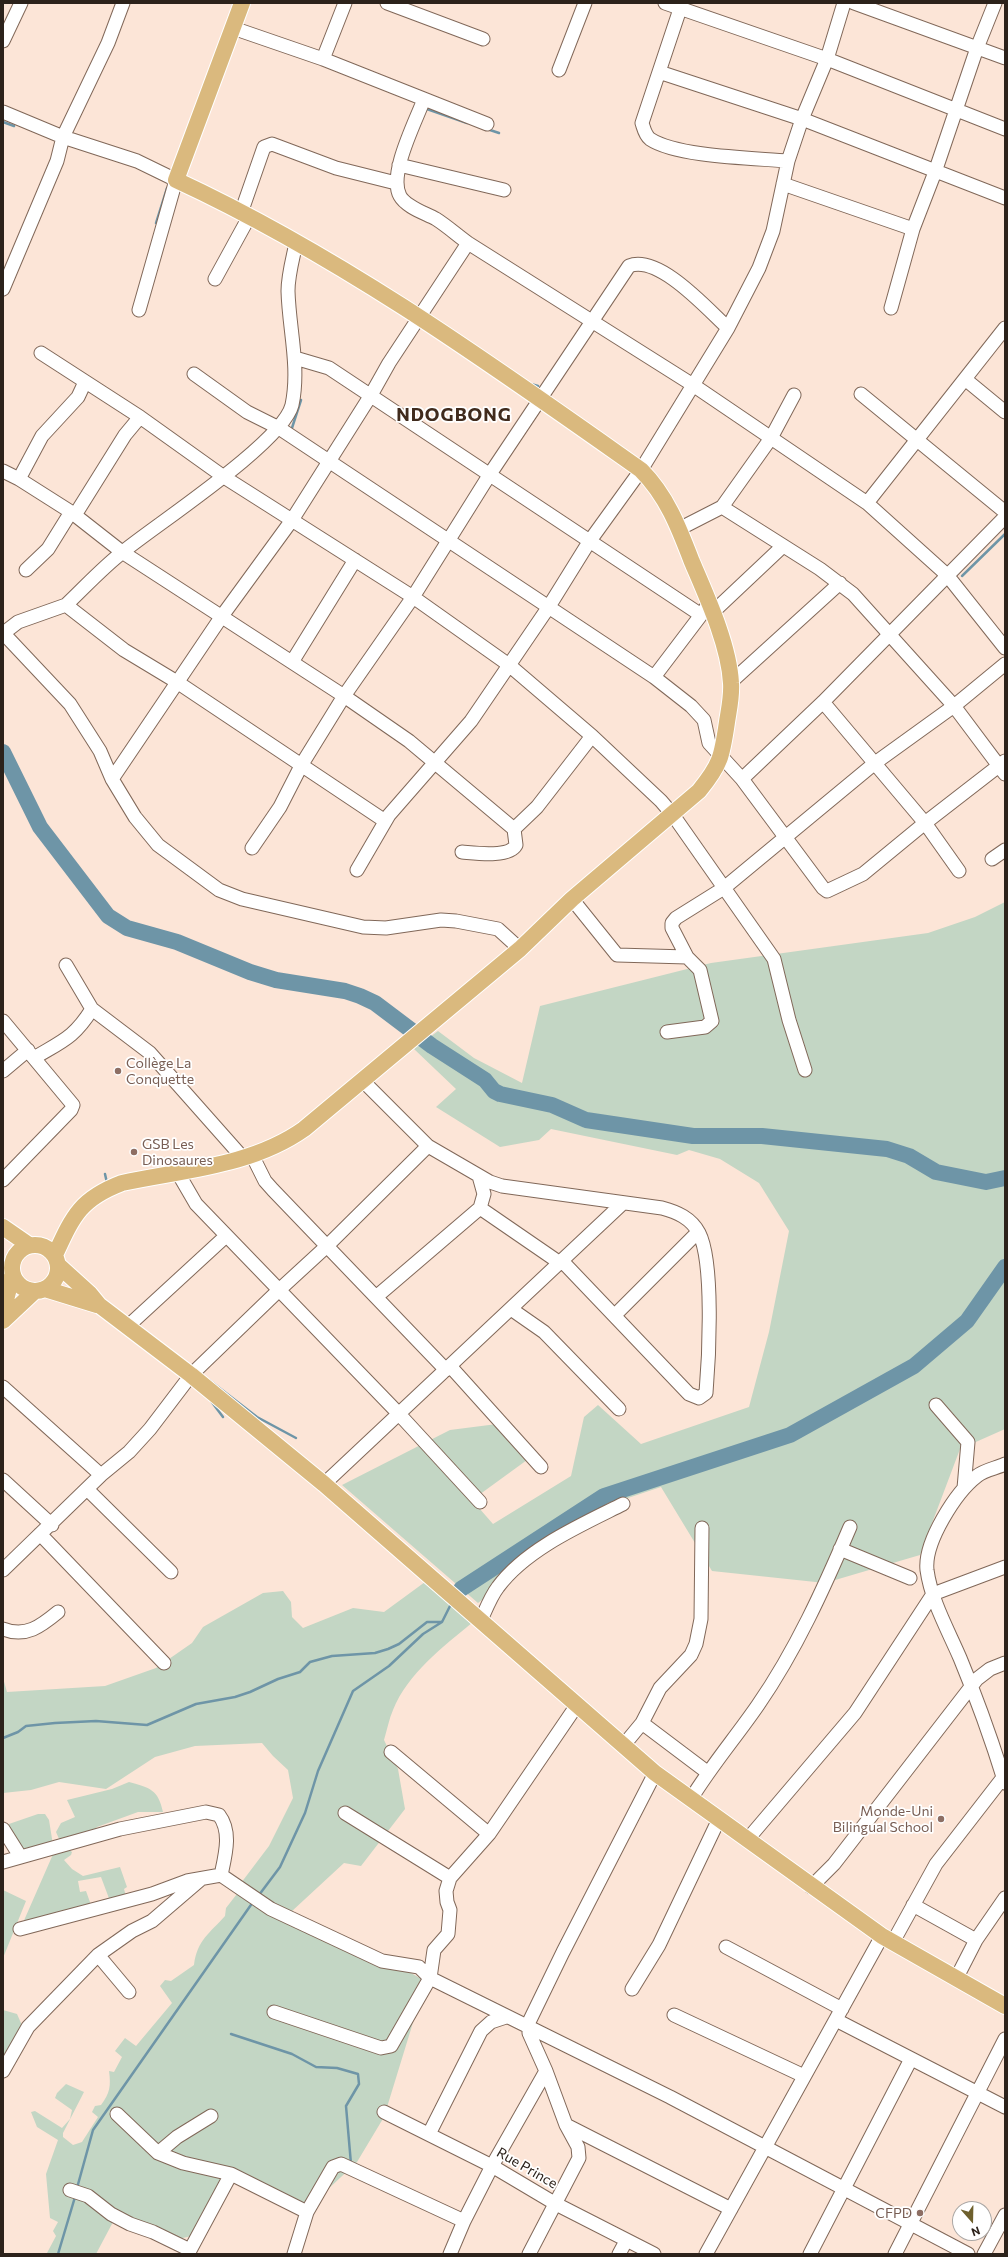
<!DOCTYPE html>
<html>
<head>
<meta charset="utf-8">
<style>
  body { margin:0 }
  #map { position:relative; width:1008px; height:2257px; overflow:hidden; background:#fce5d7; font-family:Commissioner,sans-serif }
  canvas { display:block }
  .frame { position:absolute; inset:0; border:4px solid #2c221b; pointer-events:none }
  .north { position:absolute; left:952px; top:2201px; width:40px; height:40px; box-sizing:border-box; background:#fff; border:1px solid #aba7a4; border-radius:50%; rotate:160deg; font-size:11px; font-weight:700; line-height:16px; text-align:center; color:#2c221b }
  .north::after { content:''; display:block; margin:auto; width:14px; height:18px; background:#6e602d; clip-path:polygon(50% 0,100% 100%,50% 72%,0 100%) }
</style>
</head>
<body>
<div id="map">
<canvas width="1008" height="2257"></canvas>
<div class="frame"></div>
<div class="north">N</div>
</div>
<script>
const ctx = document.querySelector('canvas').getContext('2d');
ctx.lineJoin = 'round';
function paint(path, color) {
  ctx.fillStyle = color;
  ctx.fill(path, 'evenodd');
}
function stroke(path, color, width, dash) {
  ctx.strokeStyle = color;
  ctx.lineWidth = width;
  ctx.lineCap = dash ? 'butt' : 'round';
  ctx.setLineDash(dash || []);
  ctx.stroke(path);
}
function drawText(font, color, halo, rows, align = 'center') {
  ctx.font = font + ' Commissioner,sans-serif';
  ctx.lineWidth = 3.5;
  ctx.setLineDash([]);
  ctx.textBaseline = 'middle';
  ctx.strokeStyle = halo;
  ctx.fillStyle = color;
  for (const [text, x, y, turn = 0] of rows) {
    ctx.save();
    ctx.translate(x, y);
    ctx.rotate((+turn || 0) * Math.PI / 180);
    ctx.textAlign = isNaN(turn) ? turn : align;
    if (halo) ctx.strokeText(text, 0, 0);
    ctx.fillText(text, 0, 0);
    ctx.restore();
  }
}
paint(new Path2D(`
  M 1005,902 L 1005,1429 L 960,1449 L 920,1555 L 825,1583 L 712,1571 L 661,1487 L 598,1508 L 478,1603 L 342,1485 L 450,1430 L 497,1424 L 527,1460 L 472,1500 L 493,1524 L 571,1476 L 584,1417 L 598,1405 L 641,1444 L 749,1407 L 769,1332 L 789,1231 L 759,1183 L 720,1159 L 689,1150 L 677,1155 L 551,1129 L 539,1140 L 500,1147 L 436,1107 L 456,1089 L 414,1049 L 438,1031 L 474,1058 L 522,1083 L 540,1006 L 711,963 L 928,933 L 975,917 Z
  M 425,1582 L 473,1622 C 443,1647 408,1673 393,1710 C 389,1719 387,1730 384,1740 L 398,1769 L 405,1809 L 361,1866 L 344,1863 L 291,1912 L 266,1901 L 241,1883 L 269,1846 L 293,1798 L 288,1770 L 273,1756 L 262,1743 L 195,1746 L 155,1757 L 106,1789 L 59,1782 L 31,1790 L 3,1793 L 3,1678 L 7,1692 L 105,1686 L 156,1668 L 192,1643 L 203,1627 L 263,1593 L 283,1591 L 291,1602 L 292,1617 L 303,1628 L 353,1608 L 384,1612 Z
  M 129,1782 C 150,1788 158,1789 163,1812 L 138,1812 L 97,1827 L 92,1832 L 60,1841 L 56,1832 L 61,1823 L 75,1817 L 67,1800 L 112,1789 Z
  M 38,1814 L 45,1814 L 49,1820 L 53,1845 L 25,1852 L 6,1825 Z
  M 68,1849 L 72,1852 L 71,1855 L 64,1860 L 72,1869 L 83,1876 L 120,1867 L 127,1887 L 124,1889 L 126,1896 L 110,1901 L 101,1877 L 78,1881 L 80,1892 L 86,1891 L 91,1905 L 22,1925 L 54,1852 Z
  M 3,1890 L 26,1901 L 3,1958 Z
  M 240,1890 L 399,1966 L 430,1984 L 419,2003 L 384,2117 L 357,2162 L 325,2192 L 313,2208 L 227,2168 L 192,2236 L 173,2240 L 113,2222 L 96,2254 L 44,2254 L 47,2253 L 56,2236 L 53,2231 L 58,2222 L 50,2218 L 46,2174 L 58,2140 L 37,2127 L 31,2112 L 35,2111 L 62,2128 L 70,2119 L 72,2110 L 55,2098 L 57,2093 L 66,2084 L 84,2092 L 63,2133 L 63,2137 L 73,2145 L 82,2142 L 98,2117 L 92,2112 L 95,2106 L 101,2105 C 110,2093 111,2086 109,2071 L 114,2072 L 122,2057 L 115,2051 L 125,2038 L 136,2046 L 172,2003 L 160,1986 L 165,1980 L 171,1981 L 194,1965 C 197,1940 210,1933 225,1916 L 226,1908 Z
  M 3,2010 L 17,2014 L 24,2030 L 3,2061 Z`), '#c3d6c4');
stroke(new Path2D(`
  M 424,108 L 467,123
  M 3,122 L 14,126
  M 487,129 L 499,133
  M 156,223 L 167,188
  M 531,384 L 538,386
  M 291,431 L 301,400
  M 962,576 L 1005,534
  M 105,1174 L 107,1183
  M 209,1380 L 257,1417 L 296,1438
  M 211,1401 L 223,1417
  M 3,1738 L 18,1732 L 26,1726 L 55,1723 L 96,1721 L 147,1725 L 196,1704 L 235,1697 L 250,1692 L 278,1679 L 300,1672 L 310,1662 L 332,1656 L 375,1653 L 388,1649 L 399,1644 L 427,1622 L 441,1622
  M 259,1895 L 280,1867 L 305,1813 L 318,1771 L 353,1691 L 389,1666 L 423,1634 L 442,1622 L 452,1602
  M 231,2034 L 292,2054 L 316,2067 L 337,2068 L 358,2074 L 359,2084 L 346,2106 L 351,2164
  M 77,2188 L 93,2130 L 253,1902
  M 58,2254 L 75,2197`), '#6e95a7', 2.5);
stroke(new Path2D(`
  M 3,752 L 40,827 L 108,916 L 127,928 L 177,942 L 250,972 L 276,980 L 345,991 L 360,996 L 375,1003 L 432,1046 L 485,1080 L 494,1091 L 500,1094 L 552,1105 L 586,1120 L 693,1136 L 762,1136 L 887,1149 L 909,1156 L 936,1172 L 986,1182 L 1005,1178
  M 461,1589 L 604,1496 L 790,1435 L 914,1366 L 967,1321 L 1005,1267`), '#6e95a7', 16);
const minor = new Path2D(`
  M 387,3 L 483,39
  M 665,3 L 827,59 L 1005,129
  M 682,3 L 642,123 C 644,129 645,135 650,139 C 677,157 754,158 788,161
  M 854,3 L 1005,58
  M 233,28 L 323,59 L 345,3
  M 3,41 L 21,3
  M 323,59 L 487,124
  M 559,70 L 585,3
  M 659,72 L 802,119 L 1005,198
  M 424,99 C 416,121 388,174 400,196 C 406,207 425,213 436,219 C 447,226 457,235 468,243 L 693,385 L 867,503 L 947,575 L 1005,648
  M 3,112 L 63,137 L 108,43 L 123,3
  M 399,165 L 504,190
  M 783,184 L 913,229
  M 241,213 L 264,147 L 272,144 L 336,168 L 396,183
  M 215,279 L 249,217
  M 3,289 L 57,161 L 63,137 L 137,161 L 176,180 L 139,310
  M 891,308 L 913,229 L 935,172 L 977,48 L 995,3
  M 41,353 L 140,417
  M 295,358 L 329,368 L 701,615 L 709,603
  M 194,374 L 247,412 L 279,428 L 654,677 L 691,706 L 704,720 L 709,743 L 742,779 L 823,888 L 827,891 L 863,874 L 925,823 L 1005,761
  M 965,379 L 1005,412
  M 861,394 L 1005,512
  M 3,471 L 19,479 L 71,512 L 122,552 L 344,696 L 409,741 L 514,829
  M 19,479 L 42,436 L 78,397 L 85,382
  M 867,503 L 1005,328
  M 722,507 L 820,569 L 853,594 L 954,706 L 1005,774
  M 75,515 L 125,435 L 140,417 L 224,477 L 413,597 L 509,665 L 592,736 L 661,801 L 673,815 L 774,959 L 789,1020 L 805,1070
  M 679,529 L 722,507 L 771,438 L 794,395
  M 26,570 L 48,549 L 71,512
  M 66,605 C 85,587 103,567 124,551 C 157,524 283,442 292,405 C 300,367 289,329 288,291 C 288,275 293,258 296,243
  M 713,612 L 783,546
  M 292,662 L 355,560
  M 654,677 L 701,615
  M 731,682 L 840,583
  M 823,702 L 925,823 L 959,871
  M 112,779 L 222,616 L 292,520 L 371,395 L 389,363 L 468,243
  M 742,779 L 823,702 L 1005,517
  M 385,821 L 177,682 L 124,650 L 66,605 L 18,622 L 5,632 L 5,635 L 70,704 L 100,751 L 112,779 L 135,817 L 158,845 L 219,890 L 242,899 L 363,927 L 386,928 L 441,920 L 456,921 L 498,929 L 520,949
  M 514,829 L 537,807 L 592,736
  M 252,848 L 280,807 L 302,764 L 344,696 L 413,597 L 490,474 L 629,266 C 659,254 708,310 728,328
  M 462,852 C 475,853 509,858 516,845 L 514,829
  M 992,859 L 1005,850
  M 357,870 L 389,815 L 471,721 L 548,608 L 589,542 L 641,470 L 728,328 L 759,268 L 773,231 L 788,161 L 802,119 L 827,59 L 844,3
  M 572,899 L 617,955 L 687,957 L 700,970 L 712,1021 L 705,1027 L 667,1032
  M 687,957 L 672,928 L 672,923 L 676,918 L 724,888 L 875,763 L 954,706 L 1005,664
  M 66,965 L 92,1009 L 150,1053 L 243,1158
  M 3,1021 L 73,1105 L 71,1110 L 3,1180
  M 34,1058 C 62,1041 74,1038 92,1009
  M 3,1071 L 28,1050
  M 363,1081 L 428,1146
  M 252,1155 L 265,1181 L 273,1190 L 446,1370
  M 178,1173 L 196,1204 L 399,1414 L 480,1502
  M 480,1208 L 560,1263
  M 376,1297 L 480,1208 L 484,1194 L 479,1176
  M 511,1309 L 544,1332 L 619,1409
  M 615,1315 L 698,1232
  M 127,1327 L 226,1236
  M 450,1366 L 541,1467
  M 3,1387 L 101,1475 L 3,1570
  M 936,1405 L 968,1442 L 964,1488
  M 1005,1464 C 997,1468 984,1470 977,1476 C 956,1492 924,1542 927,1570 C 931,1600 948,1630 960,1658 C 977,1699 992,1741 1005,1783
  M 101,1475 L 129,1452 L 150,1429 L 191,1375 L 278,1291 L 327,1246 L 428,1146 L 490,1182 L 502,1186 L 662,1208 C 677,1212 691,1218 699,1233 C 714,1262 709,1358 706,1393 L 699,1398 L 689,1394 L 562,1261
  M 3,1480 L 52,1525
  M 324,1484 L 623,1203
  M 88,1490 L 171,1572
  M 40,1534 L 164,1663
  M 840,1549 L 910,1578
  M 481,1620 C 486,1609 491,1596 498,1587 C 526,1549 581,1525 623,1504
  M 3,1629 C 26,1638 41,1626 58,1612
  M 642,1723 L 707,1772
  M 623,1746 L 642,1723 L 660,1688 L 691,1655 L 696,1644 L 701,1619 L 702,1528
  M 391,1752 L 489,1834
  M 691,1799 C 711,1766 736,1737 758,1705 C 796,1650 824,1588 850,1527
  M 345,1813 L 450,1878
  M 3,1829 L 20,1856
  M 747,1840 L 855,1713 L 933,1594 L 1005,1567
  M 3,1862 L 120,1829 L 206,1812 L 219,1815 C 232,1832 225,1856 221,1875
  M 811,1887 L 834,1864 L 977,1679 L 990,1669 L 1005,1663
  M 913,1905 L 976,1940
  M 20,1929 L 152,1894 L 187,1881 L 221,1875 L 271,1909 L 382,1961 L 419,1967 L 430,1978 L 670,2097 L 968,2254
  M 893,1942 L 936,1864 L 1005,1775
  M 726,1947 L 842,2009
  M 98,1955 L 129,1992
  M 956,1979 L 976,1940 L 1005,1898
  M 632,1989 L 659,1945 L 719,1819
  M 274,2012 L 381,2048 L 391,2046 L 430,1978 L 434,1950 L 448,1934 L 450,1910 L 447,1902 L 446,1891 L 450,1878 L 489,1834 L 577,1705
  M 674,2015 L 804,2076
  M 836,2020 L 1005,2107
  M 3,2071 L 28,2027 L 98,1955 L 132,1931 L 152,1921 L 201,1879
  M 384,2112 L 492,2166 L 556,2204 L 654,2254
  M 117,2114 L 158,2153 L 183,2163 L 231,2174
  M 566,2125 L 731,2209
  M 429,2134 L 481,2031 L 491,2022 L 506,2017
  M 158,2153 L 177,2137 L 211,2116
  M 70,2190 L 88,2196 L 111,2214 L 130,2224 L 153,2232 L 190,2250
  M 188,2254 L 231,2174 L 307,2212 L 333,2167 L 341,2164 L 464,2221 L 492,2166 L 546,2071
  M 294,2254 L 307,2212
  M 450,2254 L 464,2221
  M 529,2254 L 579,2158 L 578,2147 L 566,2125 L 546,2071 L 529,2033 L 529,2022 L 563,1952 L 655,1773
  M 619,2254 L 626,2241
  M 706,2254 L 882,1936
  M 810,2254 L 911,2059
  M 895,2254 L 1005,2039
  M 984,2254 L 1005,2215`);
const major = new Path2D(`
  M 3,1227 L 29,1245
  M12 1268a23 23 0 1 1 46 0a23 23 0 1 1-46 0Z
  M 55,1255 C 73,1216 80,1199 122,1183 C 183,1170 252,1166 304,1129 L 520,949 L 572,899 L 699,791 C 721,764 722,756 727,722 C 729,709 732,696 731,683 C 729,645 707,597 692,562 C 679,528 667,496 641,470 C 492,365 342,257 176,180 L 242,3
  M 58,1265 L 90,1294 L 99,1305 L 191,1375 L 324,1484 L 655,1773 L 882,1936 L 1005,2006
  M 45,1289 L 97,1305
  M 3,1312 L 12,1276
  M 3,1321 L 35,1291`);
stroke(minor, '#816859', 15);
stroke(major, '#fff', 18);
stroke(minor, '#fff', 13);
stroke(major, '#dab97e', 16);
for (const [x, y, r, color] of [
  [118,1071,4,"#8d6e63"],
  [134,1152,4,"#8d6e63"],
  [941,1819,4,"#8d6e63"],
  [920,2213,4,"#8d6e63"]
]) {
  const dot = new Path2D();
  dot.arc(x, y, r, 0, 2 * Math.PI);
  ctx.fillStyle = color;
  ctx.fill(dot);
  stroke(dot, '#fff', 1.5);
}
drawText('14px', '#785e54', '#fff', [
  ["Collège La",126,1063],
  ["Conquette",126,1079],
  ["GSB Les",142,1144],
  ["Dinosaures",142,1160],
  ["Monde-Uni",933,1811,"right"],
  ["Bilingual School",933,1827,"right"],
  ["CFPD",912,2213,"right"]
], 'left');
drawText('14px', '#2c221b', '#fff', [
  ["Rue Prince",527,2168,30]
]);
ctx.letterSpacing = '1px';
drawText('bold 18px', '#402b1d', '#fff', [
  ["NDOGBONG",454,415]
]);
ctx.letterSpacing = '0px';
</script>
</body>
</html>
